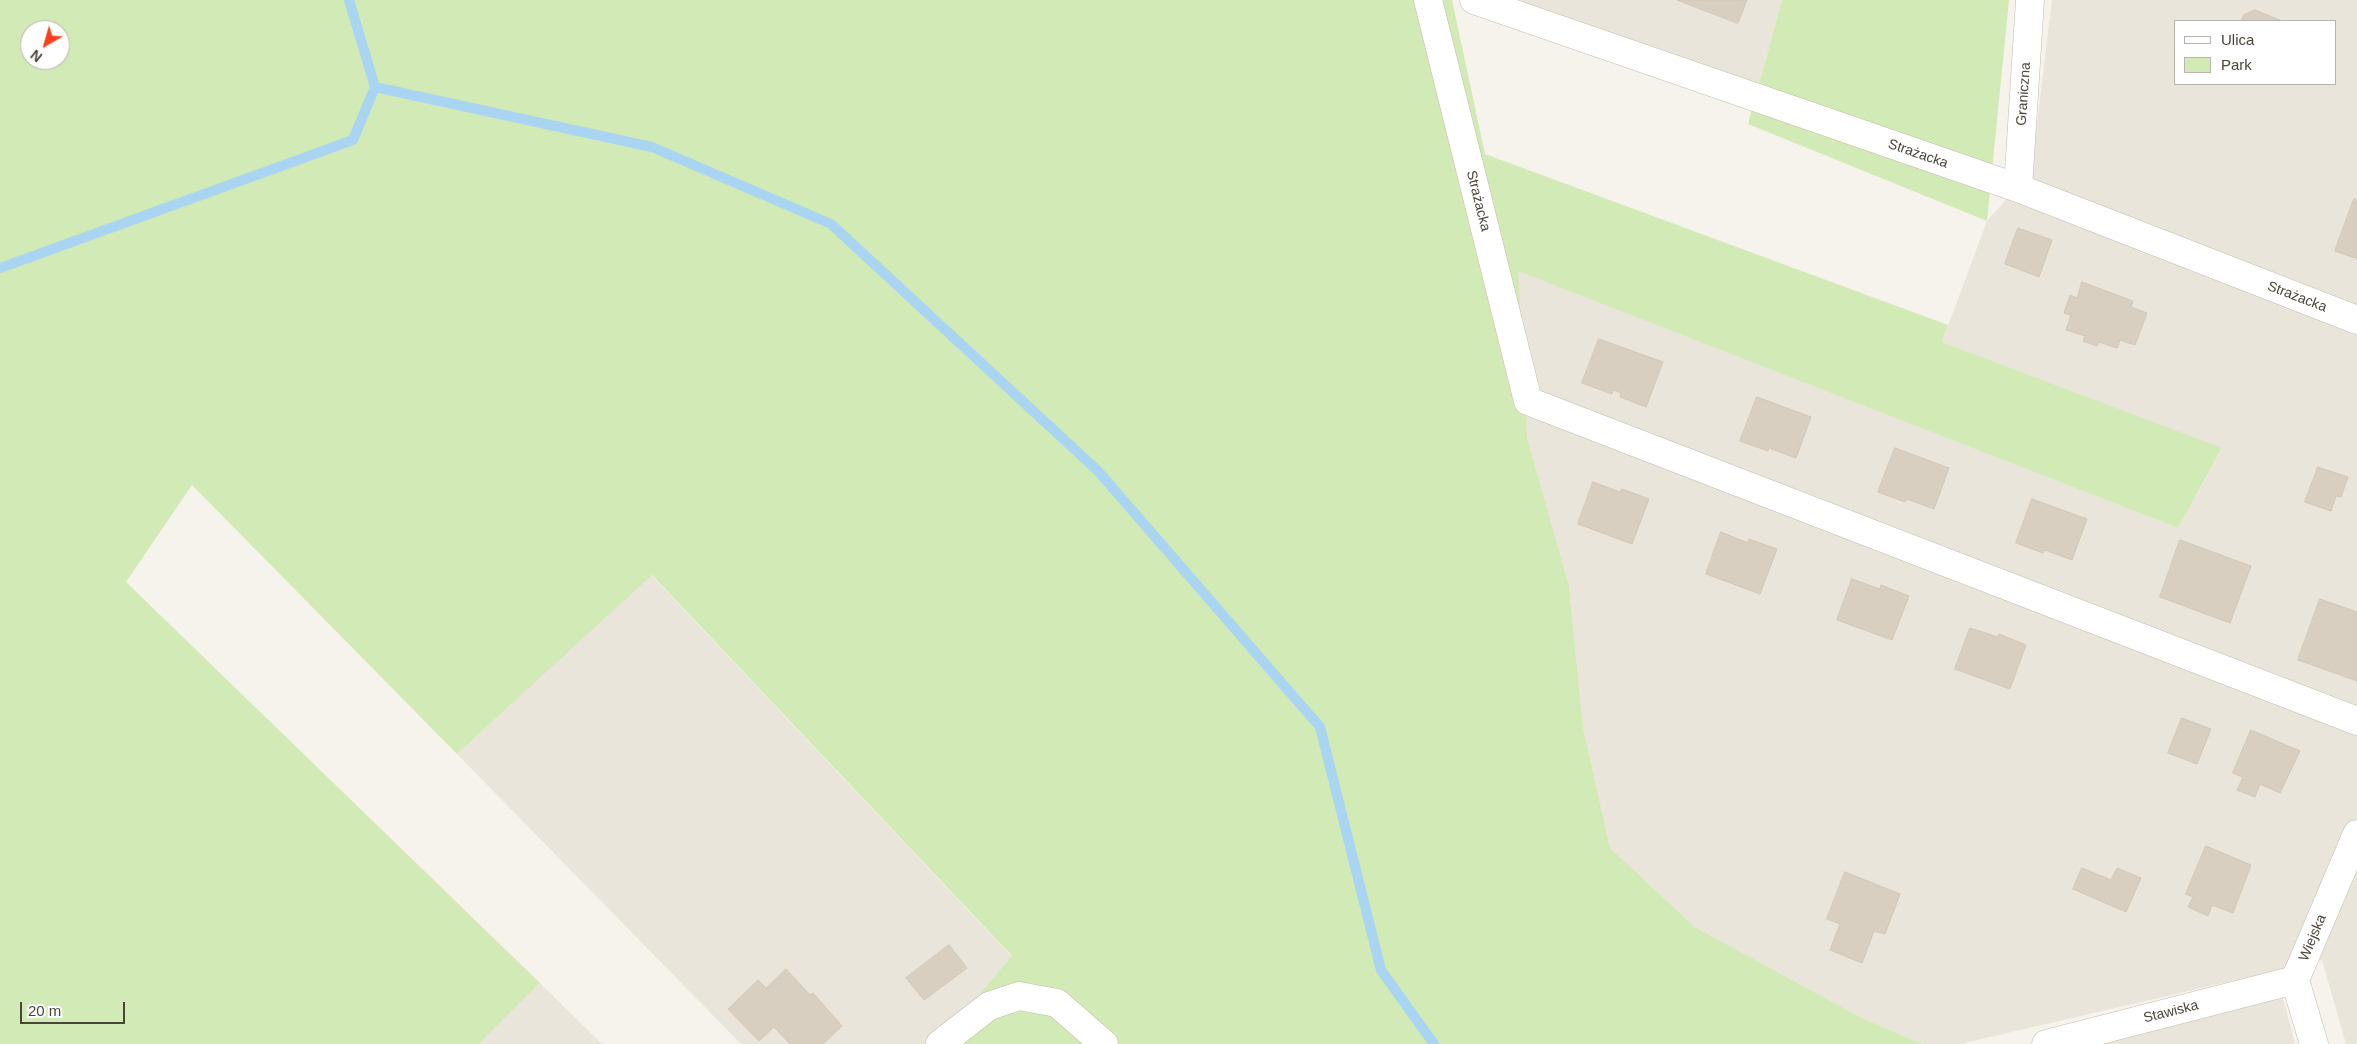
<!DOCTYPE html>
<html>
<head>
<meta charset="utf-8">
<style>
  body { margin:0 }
  #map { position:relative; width:2357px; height:1044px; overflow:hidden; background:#f6f3ec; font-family:Arial,sans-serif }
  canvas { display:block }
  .legend { position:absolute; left:2174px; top:20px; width:162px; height:65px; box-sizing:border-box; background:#fff; border:1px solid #b7b4b0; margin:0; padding:6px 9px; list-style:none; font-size:15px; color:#4b4439 }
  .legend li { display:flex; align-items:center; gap:10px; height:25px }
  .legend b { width:25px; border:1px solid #b7b4b0 }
  .north { position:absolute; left:20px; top:20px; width:50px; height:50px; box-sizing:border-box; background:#fff; border:1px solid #b7b4b0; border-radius:50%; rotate:218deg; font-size:14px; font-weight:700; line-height:20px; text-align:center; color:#4b4439 }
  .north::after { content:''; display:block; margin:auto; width:18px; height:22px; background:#fc3f1d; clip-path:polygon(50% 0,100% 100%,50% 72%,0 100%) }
  .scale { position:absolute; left:20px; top:1002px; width:105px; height:22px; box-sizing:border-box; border:2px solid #4b4439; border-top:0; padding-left:6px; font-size:15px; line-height:18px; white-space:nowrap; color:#4b4439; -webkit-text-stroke:4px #fff; paint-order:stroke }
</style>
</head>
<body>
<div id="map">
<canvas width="2357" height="1044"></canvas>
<ul class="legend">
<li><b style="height:6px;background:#fff"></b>Ulica</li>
<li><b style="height:14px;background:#d2eab5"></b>Park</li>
</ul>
<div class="north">N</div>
<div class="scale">20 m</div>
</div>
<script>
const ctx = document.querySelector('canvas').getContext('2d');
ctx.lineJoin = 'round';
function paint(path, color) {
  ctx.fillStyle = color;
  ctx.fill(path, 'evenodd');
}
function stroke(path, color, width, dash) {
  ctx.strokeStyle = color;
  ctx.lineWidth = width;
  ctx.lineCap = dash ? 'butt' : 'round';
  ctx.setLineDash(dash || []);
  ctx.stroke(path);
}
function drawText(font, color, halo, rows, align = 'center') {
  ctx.font = font + ' Arial,sans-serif';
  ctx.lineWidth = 4;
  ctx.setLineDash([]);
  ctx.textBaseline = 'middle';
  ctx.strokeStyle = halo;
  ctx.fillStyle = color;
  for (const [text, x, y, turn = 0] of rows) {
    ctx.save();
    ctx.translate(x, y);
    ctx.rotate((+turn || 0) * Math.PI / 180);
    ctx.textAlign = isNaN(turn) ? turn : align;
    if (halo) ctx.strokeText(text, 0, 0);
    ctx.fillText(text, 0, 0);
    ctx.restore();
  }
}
paint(new Path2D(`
  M 1516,0 L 1782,0 L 1758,87 Z
  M 2052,0 L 2357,0 L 2357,1044 L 2346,1044 L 2322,960 L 1960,1044 L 1922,1044 L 1860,1017 L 1695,927 L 1610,848 L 1583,727 L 1569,586 L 1527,437 L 1517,270 L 2178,528 L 2222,449 L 1942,342 L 1987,221 L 2031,172 ZM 2176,21 L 2336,21 L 2336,84 L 2176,84 Z
  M 651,575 L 1012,957 L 938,1044 L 741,1044 L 457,754 Z
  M 540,983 L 602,1044 L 479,1044 Z
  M 2283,998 L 2295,1044 L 2082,1044 Z`), '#eae5da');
paint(new Path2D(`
  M 0,0 L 1452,0 L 1485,154 L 1948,325 L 1942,342 L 2222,448 L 2178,528 L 1518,271 L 1527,437 L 1569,586 L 1583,727 L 1610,848 L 1695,927 L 1860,1017 L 1922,1044 L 938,1044 L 1012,956 L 652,575 L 457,754 L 192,485 L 126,582 L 540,983 L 479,1044 L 0,1044 ZM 30,30 L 60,30 L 60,60 L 30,60 Z
  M 1782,0 L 2009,0 L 1987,221 L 1748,124 Z`), '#d2eab5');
stroke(new Path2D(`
  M 375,87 L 652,147 L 831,224 L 1098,471 L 1320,727 L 1381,970 L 1434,1044
  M 0,268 L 353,140 L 375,87 L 349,0`), '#a9d4f2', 10);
const building = new Path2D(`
  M 1677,0 L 1747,0 L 1738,23 Z
  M 2255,10 L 2282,21 L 2241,21 L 2244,15 Z
  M 2354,199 L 2357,200 L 2357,259 L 2335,251 Z
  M 2018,228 L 2052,240 L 2039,277 L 2005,264 Z
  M 2082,282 L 2133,301 L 2131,307 L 2147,313 L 2135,345 L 2120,340 L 2117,348 L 2099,342 L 2097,346 L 2083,341 L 2085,336 L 2066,330 L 2071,315 L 2064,313 L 2070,295 L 2077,298 Z
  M 1599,339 L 1663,362 L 1646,407 L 1620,397 L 1621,393 L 1613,390 L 1612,394 L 1582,383 Z
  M 1757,397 L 1811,417 L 1796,458 L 1769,448 L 1768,451 L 1740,441 Z
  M 1895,448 L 1949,468 L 1934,509 L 1907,499 L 1905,502 L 1878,492 Z
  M 2318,467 L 2348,477 L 2341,497 L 2336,496 L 2331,511 L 2305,502 Z
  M 1593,482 L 1620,492 L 1622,489 L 1649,499 L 1632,544 L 1578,524 Z
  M 2032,499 L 2087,519 L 2072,560 L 2045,550 L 2043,553 L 2016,543 Z
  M 1721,532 L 1748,543 L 1749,539 L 1777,549 L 1760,594 L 1706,574 Z
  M 2180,540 L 2251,566 L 2230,623 L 2160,597 Z
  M 1852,579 L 1880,589 L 1881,585 L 1909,596 L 1892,640 L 1837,620 Z
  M 2320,599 L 2357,612 L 2357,681 L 2298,660 Z
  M 1970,628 L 1998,637 L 1999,634 L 2026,645 L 2010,689 L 1955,669 Z
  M 2182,718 L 2211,729 L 2197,764 L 2168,753 Z
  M 2251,730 L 2300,751 L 2280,793 L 2260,784 L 2255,797 L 2237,790 L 2243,777 L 2233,773 Z
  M 2206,846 L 2251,865 L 2233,913 L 2212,905 L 2208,916 L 2188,907 L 2193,897 L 2186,894 Z
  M 2082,868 L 2111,880 L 2117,868 L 2141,878 L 2126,912 L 2073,889 Z
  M 1845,872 L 1900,894 L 1885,934 L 1874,931 L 1862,963 L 1830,950 L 1840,924 L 1827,919 Z
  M 949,945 L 967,968 L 924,1000 L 906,978 Z
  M 786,969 L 810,995 L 813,993 L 842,1026 L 823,1044 L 790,1044 L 774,1027 L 759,1041 L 728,1009 L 758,980 L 766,988 Z`);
paint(building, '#d8cfc1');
stroke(building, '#d3c7b4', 1);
const street = new Path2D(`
  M 1428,0 L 1528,401 L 2357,721
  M 1474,0 L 2018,188 L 2357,320
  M 2018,188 L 2030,0
  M 940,1044 L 989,1006 L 1019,996 L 1057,1003 L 1104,1044
  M 2046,1044 L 2295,980
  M 2314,1044 L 2295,980 L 2357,834`);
stroke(street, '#c2bbae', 29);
stroke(street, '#fff', 28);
drawText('14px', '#4b4439', '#fff', [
  ["Graniczna",2024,94,-86],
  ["Strażacka",1918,154,19],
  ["Strażacka",1478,201,76],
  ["Strażacka",2297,297,21],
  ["Wiejska",2313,938,-67],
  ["Stawiska",2171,1012,-14]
]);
</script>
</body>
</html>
